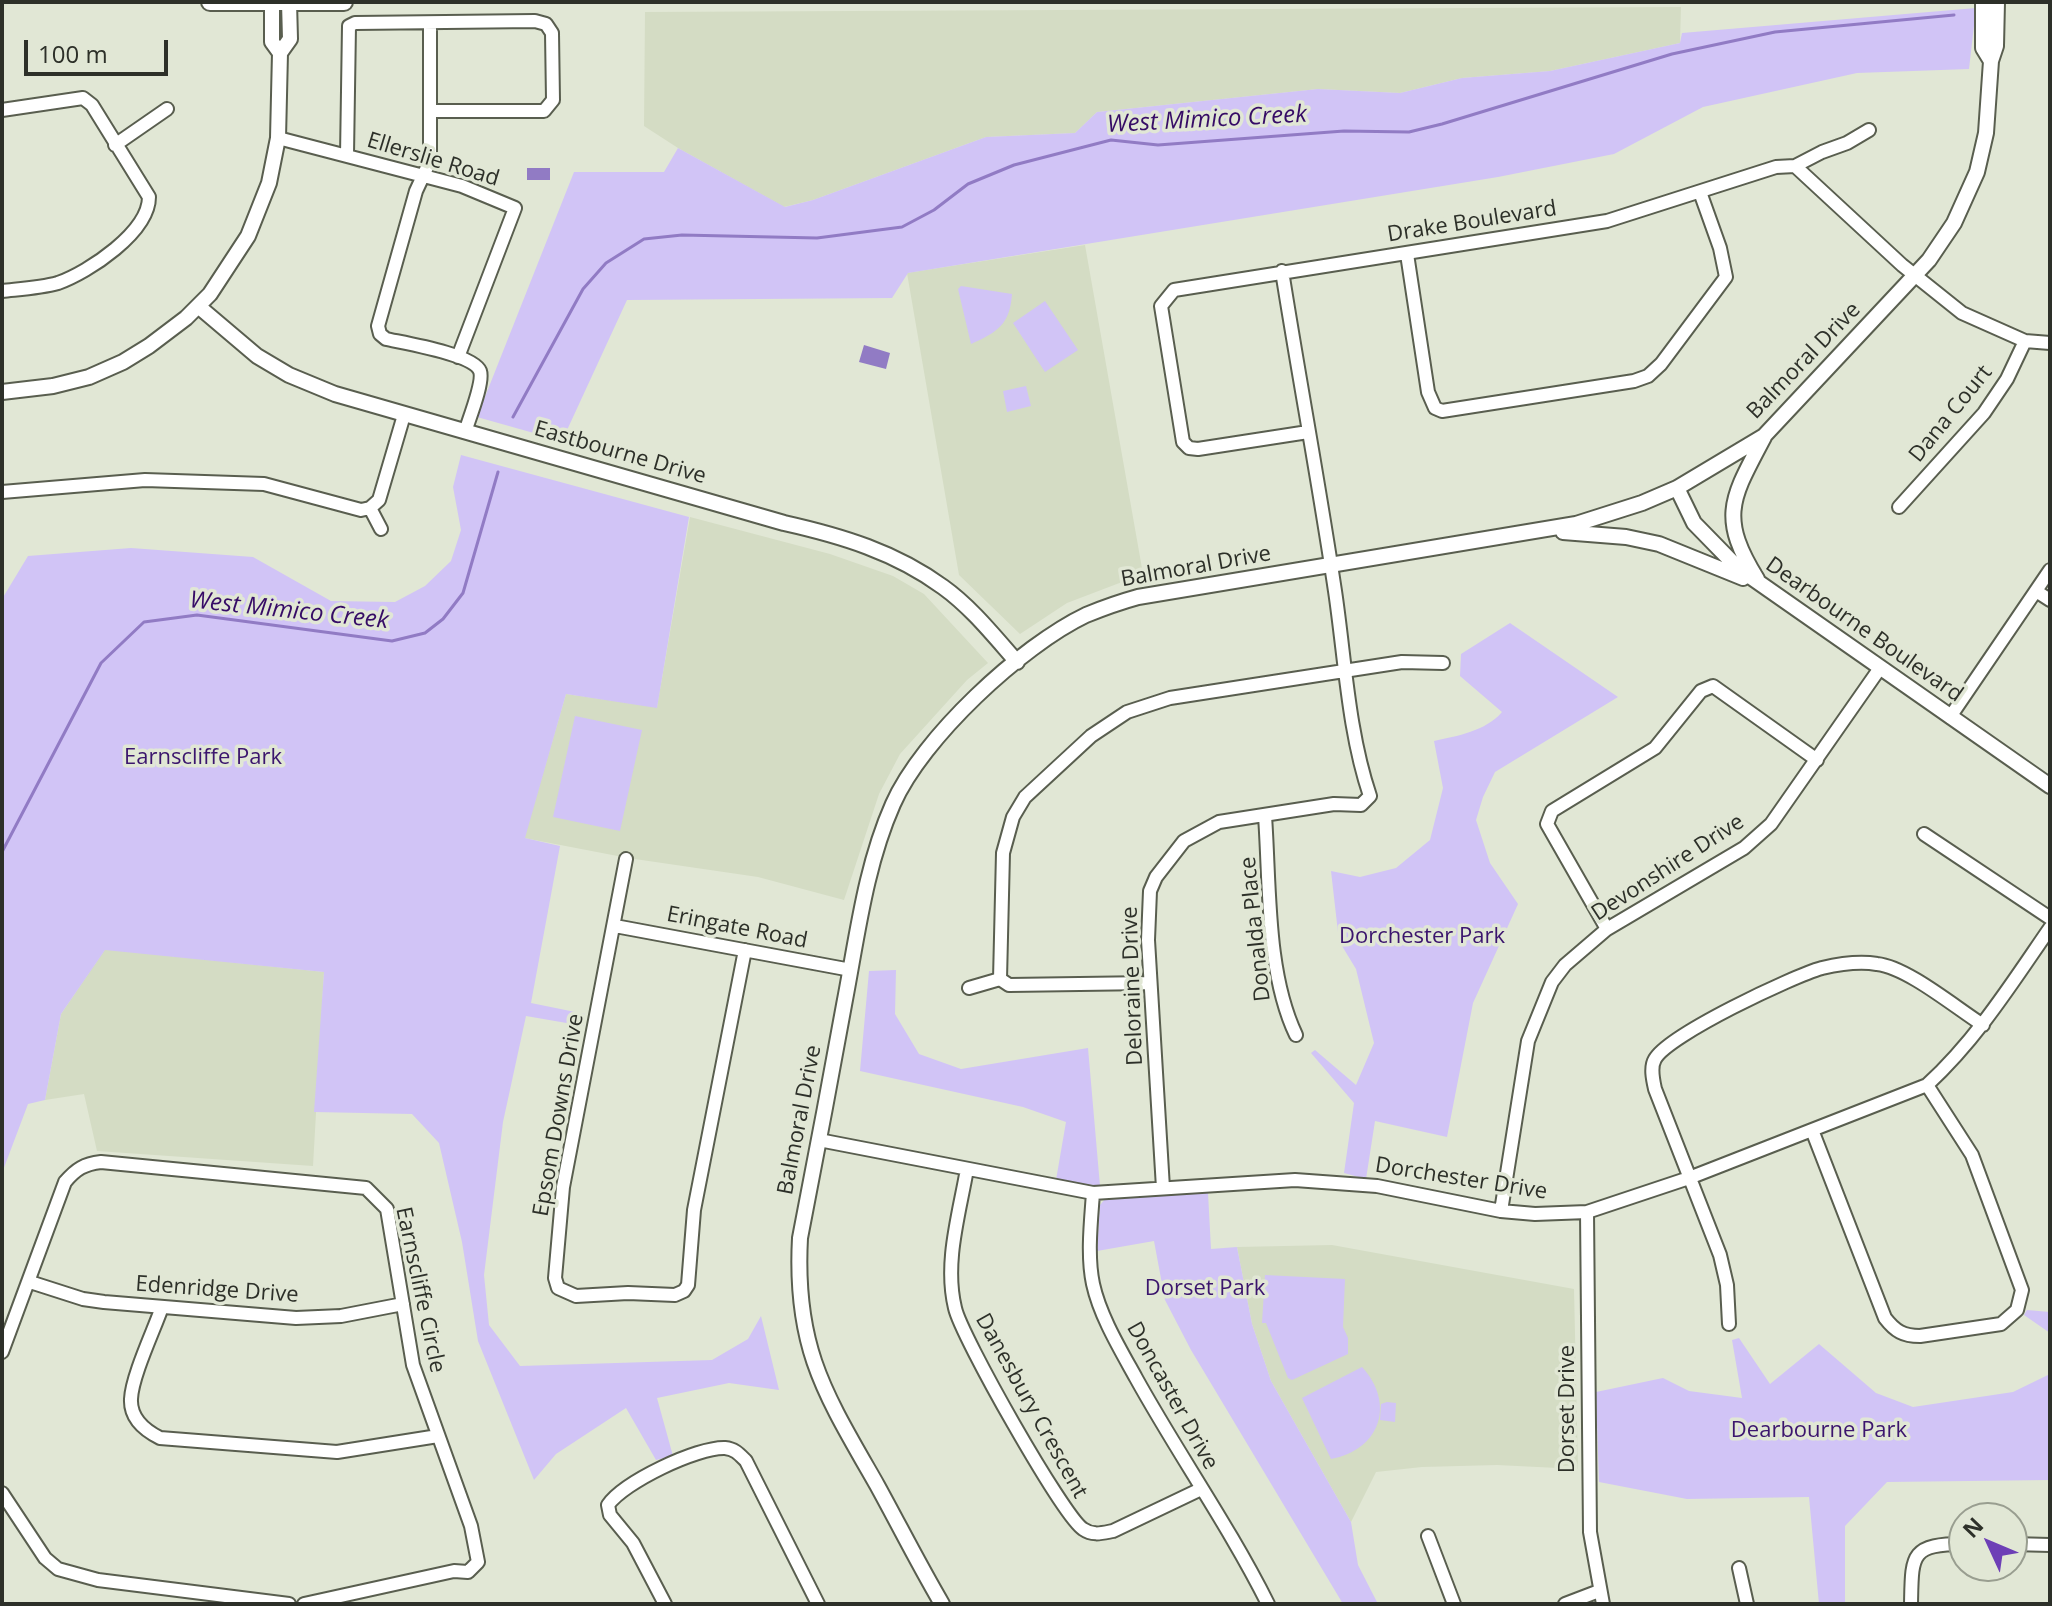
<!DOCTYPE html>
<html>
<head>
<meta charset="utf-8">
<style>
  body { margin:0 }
  #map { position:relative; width:2052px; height:1606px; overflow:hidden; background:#e1e7d5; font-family:"Open Sans",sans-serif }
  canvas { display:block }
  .frame { position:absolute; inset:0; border:4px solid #2d3029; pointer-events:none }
  .north { position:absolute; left:1948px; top:1502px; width:80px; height:80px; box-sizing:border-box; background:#e1e7d5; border:2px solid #999e90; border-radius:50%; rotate:314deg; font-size:22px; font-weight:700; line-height:32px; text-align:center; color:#2d3029 }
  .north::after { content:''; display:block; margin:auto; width:28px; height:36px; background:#6d3fb6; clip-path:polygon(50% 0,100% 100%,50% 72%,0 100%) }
  .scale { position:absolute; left:24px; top:40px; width:144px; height:36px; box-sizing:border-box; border:4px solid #2d3029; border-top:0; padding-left:10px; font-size:24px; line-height:28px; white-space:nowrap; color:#2d3029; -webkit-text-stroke:6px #e1e7d5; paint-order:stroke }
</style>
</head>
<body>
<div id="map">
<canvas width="2052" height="1606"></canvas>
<div class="frame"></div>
<div class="north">N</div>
<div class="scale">100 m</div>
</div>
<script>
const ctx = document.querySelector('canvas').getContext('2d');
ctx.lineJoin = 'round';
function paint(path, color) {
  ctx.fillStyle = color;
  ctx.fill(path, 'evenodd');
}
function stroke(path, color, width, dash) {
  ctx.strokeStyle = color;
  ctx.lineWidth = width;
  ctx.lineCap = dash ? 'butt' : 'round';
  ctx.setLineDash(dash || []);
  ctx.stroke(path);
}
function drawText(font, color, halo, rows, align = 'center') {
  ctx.font = font + ' "Open Sans",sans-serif';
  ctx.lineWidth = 7;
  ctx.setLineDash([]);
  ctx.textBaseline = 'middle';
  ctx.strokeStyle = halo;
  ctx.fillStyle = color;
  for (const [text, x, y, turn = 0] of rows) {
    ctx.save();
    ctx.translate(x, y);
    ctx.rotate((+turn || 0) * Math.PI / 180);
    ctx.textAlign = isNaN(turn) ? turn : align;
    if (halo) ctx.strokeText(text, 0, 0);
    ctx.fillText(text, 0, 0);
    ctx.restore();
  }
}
paint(new Path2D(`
  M 1681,7 L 1680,43 L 1550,71 L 1462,78 L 1400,93 L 1318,89 L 1097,112 L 1075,133 L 986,137 L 813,200 L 784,207 L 678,148 L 644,126 L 645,12 Z
  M 1085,245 L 1143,574 L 1067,603 L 1020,634 L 959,575 L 907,273 Z
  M 690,517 L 830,554 L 893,576 L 924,594 L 988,663 L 967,680 L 900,754 L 879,794 L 844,900 L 758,877 L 628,858 L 524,838 L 566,694 L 657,707 Z
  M 105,949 L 324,972 L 313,1166 L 97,1151 L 84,1094 L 45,1100 L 61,1014 Z
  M 1332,1245 L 1574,1289 L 1578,1469 L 1497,1465 L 1422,1467 L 1376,1472 L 1351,1522 L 1271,1381 L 1252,1324 L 1237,1247 Z`), '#d4dcc4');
paint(new Path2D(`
  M 1976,8 L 1969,69 L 1857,73 L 1703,107 L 1614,154 L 1498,177 L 908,273 L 892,298 L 627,300 L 562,441 L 477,417 L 574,172 L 664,172 L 678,148 L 785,207 L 813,200 L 986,137 L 1075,133 L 1097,112 L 1318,89 L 1400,93 L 1462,78 L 1550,71 L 1680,43 L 1682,33 Z
  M 961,286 L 1012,294 C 1010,324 998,332 971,344 L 958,289 Z
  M 1045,301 L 1078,350 L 1045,372 L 1013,323 Z
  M 1026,386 L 1031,406 L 1007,412 L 1003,391 Z
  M 461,455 L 689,517 L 657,708 L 566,694 L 525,838 L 560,846 L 531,1003 L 585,1014 L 584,1026 L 526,1016 L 503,1122 L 484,1275 L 489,1325 L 520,1366 L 712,1360 L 748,1339 L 761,1316 L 779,1390 L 729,1383 L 657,1398 L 673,1456 L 656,1460 L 626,1408 L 556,1454 L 534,1480 L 478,1341 L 462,1242 L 439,1143 L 412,1114 L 314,1112 L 324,972 L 105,950 L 61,1014 L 45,1100 L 28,1104 L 2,1173 L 2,599 L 28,556 L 131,548 L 253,557 L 331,601 L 395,602 L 425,586 L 451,561 L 461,530 L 453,487 Z
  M 1510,623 L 1618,697 L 1495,772 L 1483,797 L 1476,820 L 1490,863 L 1518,904 L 1473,1003 L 1447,1137 L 1375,1121 L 1366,1179 L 1344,1173 L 1354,1103 L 1311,1053 L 1315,1050 L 1356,1085 L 1374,1043 L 1356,969 L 1339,941 L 1331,871 L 1360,877 L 1396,868 L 1430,840 L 1443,788 L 1434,741 C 1457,736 1486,731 1502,712 L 1460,676 L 1461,654 Z
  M 575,716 L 642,730 L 620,831 L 553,817 Z
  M 896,970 L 895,1014 L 919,1054 L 961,1069 L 1088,1048 L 1100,1186 L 1056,1180 L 1066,1122 L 1023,1107 L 860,1071 L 869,971 Z
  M 1208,1193 L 1211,1249 L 1237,1247 L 1252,1324 L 1271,1381 L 1351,1522 L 1358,1565 L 1378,1604 L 1343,1604 L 1191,1350 L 1165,1300 L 1154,1241 L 1097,1251 L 1100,1205 L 1105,1199 Z
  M 1265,1275 L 1345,1279 L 1343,1327 L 1348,1338 L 1348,1354 L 1292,1380 L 1288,1378 L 1266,1323 L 1262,1323 Z
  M 2027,1310 L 2050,1312 L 2050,1333 L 2024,1315 Z
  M 1739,1338 L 1770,1384 L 1819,1344 L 1876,1393 L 1913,1407 L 2013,1392 L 2050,1374 L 2050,1480 L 1887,1482 L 1845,1526 L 1845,1604 L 1819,1604 L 1809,1497 L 1687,1499 L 1599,1482 L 1596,1392 L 1663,1378 L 1689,1391 L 1742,1398 L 1732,1340 Z
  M 1362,1367 C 1396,1404 1380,1450 1331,1459 L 1302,1398 Z
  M 1387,1402 L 1396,1403 L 1395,1422 L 1380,1420 L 1381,1404 Z`), '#d1c4f6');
paint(new Path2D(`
  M 527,168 L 550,168 L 550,180 L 527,180 Z
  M 864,345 L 890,353 L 886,369 L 859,362 Z`), '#917bc4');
stroke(new Path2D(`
  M 513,417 L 583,289 L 606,263 L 644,239 L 682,235 L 817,238 L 902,227 L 934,210 L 968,184 L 1014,165 L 1111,140 L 1158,145 L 1344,131 L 1409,132 L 1442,124 L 1672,54 L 1775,32 L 1954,15
  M 2,852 L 101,663 L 144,622 L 197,615 L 392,641 L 425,633 L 443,619 L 463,593 L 498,472`), '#917bc4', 3);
const minor = new Path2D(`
  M 430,23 L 430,161 L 416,191 L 378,326 L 380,334 L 386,339 C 404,343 473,354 480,371 C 484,382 469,419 465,432
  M 2,110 L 83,98 L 92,105 L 149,197 C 149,232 89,272 58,283 C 40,288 20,289 2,291
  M 278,138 L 462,186 L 515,208 L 458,357
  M 115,145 L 167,109
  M 347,155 L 349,26 L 355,23 L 535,21 L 546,24 L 552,33 L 553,100 L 544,111 L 430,111
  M 1795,166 L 1902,265 L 1962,313 L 2025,341 L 2050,343
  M 1407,254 L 1428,392 L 1435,408 L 1442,411 L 1634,381 L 1648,376 L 1661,364 L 1726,277 L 1720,248 L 1700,192
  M 1308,432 L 1198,449 L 1189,448 L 1183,442 L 1161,306 L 1174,290 L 1607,221 L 1776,167 L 1795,166 L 1822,152 L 1847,143 L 1869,130
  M 2,492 L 145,480 L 264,484 L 361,510 L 370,508 L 379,500 L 404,415
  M 1899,507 L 1984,413 L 2007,379 L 2025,341
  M 370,508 L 381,529
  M 2036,591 L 2050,600
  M 1950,717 L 2050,570
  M 1265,816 C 1270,885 1266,972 1296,1035
  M 1924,834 L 2050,918
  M 626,859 L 563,1187 L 555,1278 L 558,1288 L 576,1296 L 628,1293 L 675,1295 L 684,1291 L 688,1285 L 694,1210 L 745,950
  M 615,926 L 851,970
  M 1607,929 L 1547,824 L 1552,811 L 1655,748 L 1701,691 L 1713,686 L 1817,760
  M 1150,983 L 1009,985 L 1000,979 L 1003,853 L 1013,817 L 1025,797 L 1091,736 L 1127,712 L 1170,698 L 1402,662 L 1443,663
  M 969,988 L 1000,979
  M 1812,1130 L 1885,1318 C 1895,1331 1903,1336 1920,1336 L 2001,1324 L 2017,1310 L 2022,1290 L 1972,1155 L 1927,1085
  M 819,1140 L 1093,1193 L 1295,1180 L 1377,1186 L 1501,1211 L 1535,1214 L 1587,1212 L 1689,1178 L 1927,1085 C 1977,1039 2012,983 2050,928
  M 967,1169 C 959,1215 944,1263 955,1308 C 961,1336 1063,1516 1083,1529 C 1093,1536 1102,1533 1113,1531 L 1201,1489
  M 1163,1188 L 1148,940 L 1150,891 L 1156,877 L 1184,841 L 1219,822 L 1334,804 L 1361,805 L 1370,796 C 1348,731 1345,658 1335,591 C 1319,484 1299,378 1282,271
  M 1093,1193 C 1091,1221 1087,1256 1093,1284 C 1100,1316 1120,1349 1136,1378 C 1178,1454 1229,1526 1268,1604
  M 1501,1211 L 1528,1041 L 1552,982 L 1565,965 L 1607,929 L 1744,848 L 1771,824 L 1880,668
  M 1587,1212 L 1590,1532 L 1603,1604
  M 30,1282 L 83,1299 L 104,1302 L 296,1318 L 341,1316 L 403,1304
  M 162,1307 C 154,1330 132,1376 131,1399 C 130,1418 144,1430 160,1438 L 337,1452 L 438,1436
  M 1729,1324 L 1727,1285 L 1720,1255 L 1655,1089 C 1653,1080 1650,1067 1655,1059 C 1668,1035 1793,976 1822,968 C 1839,964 1860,961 1877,964 C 1907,967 1956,1008 1983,1025
  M 2,1352 L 65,1182 C 76,1169 84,1164 101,1162 L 366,1188 L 387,1209 L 413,1365 L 471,1526 L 478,1562 L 468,1572 L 454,1571 L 304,1604
  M 2,1493 L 45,1558 L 58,1569 L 98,1580 L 289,1604
  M 1428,1536 L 1454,1604
  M 2012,1544 L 2050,1545
  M 1739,1568 L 1747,1604
  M 665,1604 L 633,1543 L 610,1515 L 608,1505 C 624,1482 697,1447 725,1448 C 735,1449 739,1454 746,1461 L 818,1604
  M 1565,1604 L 1599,1591
  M 1911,1604 C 1912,1555 1910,1544 1964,1544`);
const tertiary = new Path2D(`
  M 272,2 L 272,42 L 280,53
  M 1983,2 L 1983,48 L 1991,61
  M 198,306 L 257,356 L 289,375 L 335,394 L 784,523 C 842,536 895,552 943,587 C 971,607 994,636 1017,662
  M 2,392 L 53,386 L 89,377 L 123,362 L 149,346 L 186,318 L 210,294 L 248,236 L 269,183 L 278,138 L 280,53 L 290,39 L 289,2
  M 1677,488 L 1694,523 L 1738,568 L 2050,786
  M 1563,532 L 1626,537 L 1659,544 L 1743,578
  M 1757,579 C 1718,516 1732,498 1764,437
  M 942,1604 C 919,1565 899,1525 877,1485 C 825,1394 794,1348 800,1238 C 815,1160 830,1083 844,1005 C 857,938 865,867 893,804 C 922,738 1021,646 1086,615 C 1103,608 1120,602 1138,597 L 1576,524 L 1642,503 L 1677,488 L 1764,436 L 1929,260 L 1954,223 L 1977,172 L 1986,133 L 1991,61 L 1996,46 L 1997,2`);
const secondary = new Path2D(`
  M 210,2 L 344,2`);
stroke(minor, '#595e4f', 16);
stroke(tertiary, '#595e4f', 18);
stroke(secondary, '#595e4f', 20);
stroke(minor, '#fff', 12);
stroke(tertiary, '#fff', 14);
stroke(secondary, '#fff', 16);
drawText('22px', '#2d3029', '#e1e7d5', [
  ["Ellerslie Road",433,160,17],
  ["Drake Boulevard",1472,222,-9],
  ["Balmoral Drive",1804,361,-46],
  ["Dana Court",1951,414,-51],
  ["Eastbourne Drive",620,453,16],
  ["Balmoral Drive",1196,567,-10],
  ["Dearbourne Boulevard",1864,630,35],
  ["Devonshire Drive",1668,868,-33],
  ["Eringate Road",737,928,11],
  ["Donalda Place",1256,929,-96],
  ["Deloraine Drive",1133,986,-92],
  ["Epsom Downs Drive",559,1115,-80],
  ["Balmoral Drive",800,1120,-79],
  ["Dorchester Drive",1461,1179,9],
  ["Edenridge Drive",217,1290,4],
  ["Earnscliffe Circle",420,1290,78],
  ["Doncaster Drive",1172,1396,61],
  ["Danesbury Crescent",1031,1406,61],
  ["Dorset Drive",1568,1409,-90]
]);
drawText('22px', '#3b156d', '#e1e7d5', [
  ["Earnscliffe Park",203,758],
  ["Dorchester Park",1422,937],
  ["Dorset Park",1205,1289],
  ["Dearbourne Park",1819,1431]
]);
drawText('italic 24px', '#360c66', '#e1e7d5', [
  ["West Mimico Creek",1207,120,-3],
  ["West Mimico Creek",289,611,6]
]);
</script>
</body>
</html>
